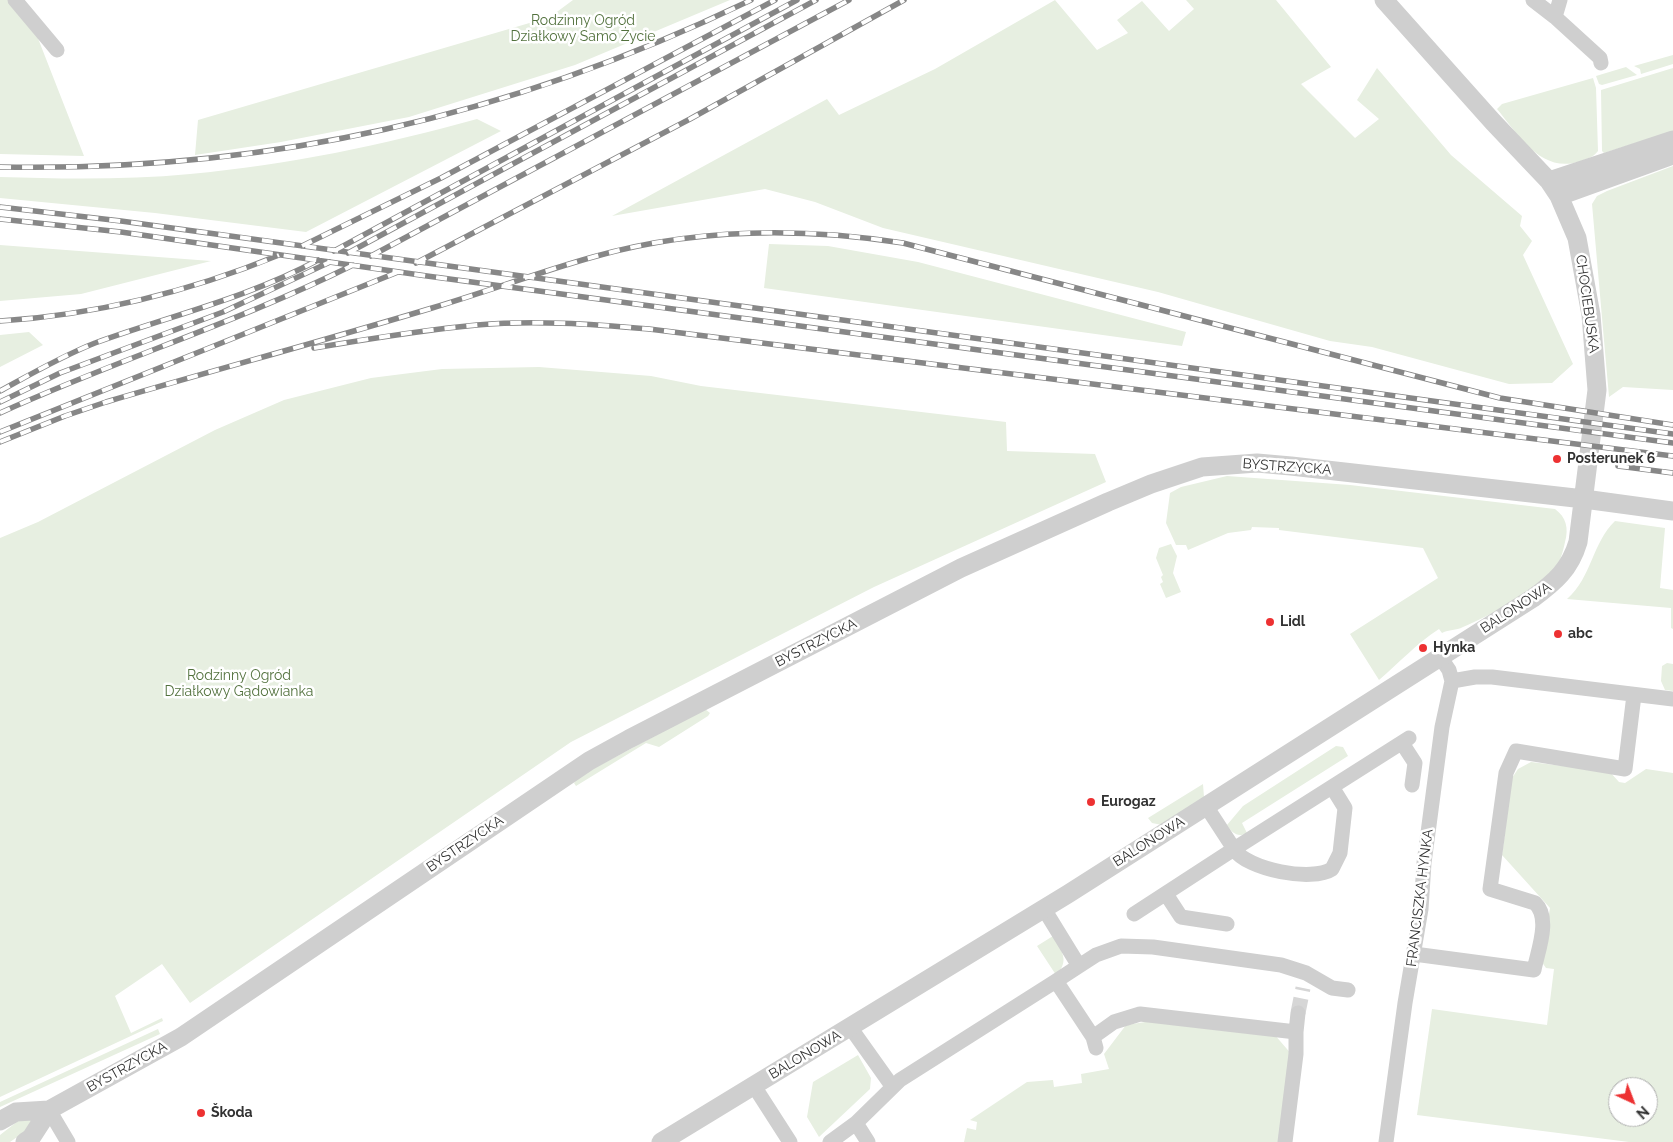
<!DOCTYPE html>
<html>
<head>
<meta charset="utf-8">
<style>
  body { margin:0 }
  #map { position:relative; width:1673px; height:1142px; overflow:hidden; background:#fff; font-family:Raleway,sans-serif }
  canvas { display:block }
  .north { position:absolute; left:1608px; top:1077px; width:50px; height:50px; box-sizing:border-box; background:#fff; border:1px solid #adadad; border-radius:50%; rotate:137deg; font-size:14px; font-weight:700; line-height:20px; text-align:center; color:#323232 }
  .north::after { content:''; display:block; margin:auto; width:18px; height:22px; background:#ed3132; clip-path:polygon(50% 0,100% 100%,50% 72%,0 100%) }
</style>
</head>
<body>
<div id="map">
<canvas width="1673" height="1142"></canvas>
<div class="north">N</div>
</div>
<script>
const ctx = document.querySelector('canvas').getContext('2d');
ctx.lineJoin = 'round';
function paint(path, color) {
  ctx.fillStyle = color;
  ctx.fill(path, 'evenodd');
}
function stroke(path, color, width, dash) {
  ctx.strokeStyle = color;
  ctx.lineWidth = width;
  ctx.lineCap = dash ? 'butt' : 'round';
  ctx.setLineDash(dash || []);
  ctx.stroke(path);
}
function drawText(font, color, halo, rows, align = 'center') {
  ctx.font = font + ' Raleway,sans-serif';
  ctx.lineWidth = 5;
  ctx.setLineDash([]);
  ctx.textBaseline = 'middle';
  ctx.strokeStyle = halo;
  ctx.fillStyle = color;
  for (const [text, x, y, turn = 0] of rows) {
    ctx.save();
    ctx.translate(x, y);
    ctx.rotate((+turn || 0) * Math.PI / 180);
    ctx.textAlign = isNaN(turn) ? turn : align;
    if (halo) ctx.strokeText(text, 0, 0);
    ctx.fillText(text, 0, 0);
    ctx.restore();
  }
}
paint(new Path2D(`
  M 0,0 L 23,0 L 84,156 L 0,154 Z
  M 573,0 L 730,0 L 575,65 L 409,117 L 281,142 L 195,155 L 198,120 L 550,17 Z
  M 1055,0 L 1097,50 L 1128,33 L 1117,20 L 1142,1 L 1169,31 L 1194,9 L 1186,0 L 1276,0 L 1331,67 L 1301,84 L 1355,138 L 1379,119 L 1357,100 L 1377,68 L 1451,155 L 1522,216 L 1520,226 L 1532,241 L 1523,255 L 1573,364 L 1552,383 L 1509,384 L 1372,347 L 1330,341 L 1158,292 L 883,228 L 815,202 L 765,189 L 612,216 L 827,99 L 839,115 L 935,69 Z
  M 1673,55 L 1673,64 L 1641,74 L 1640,69 L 1634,66 Z
  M 1626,67 L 1637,75 L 1602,85 L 1599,84 L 1596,76 Z
  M 1673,68 L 1673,131 L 1604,153 L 1602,151 L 1601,90 Z
  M 1593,78 L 1596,88 L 1598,151 C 1593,158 1586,159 1578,162 C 1540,173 1517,133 1497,109 L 1502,104 Z
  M 477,119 L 501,131 L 306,232 L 155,213 L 0,198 L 0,177 C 63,179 127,180 190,174 C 288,165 383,145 477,119 Z
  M 1673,166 L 1673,390 L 1623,387 L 1609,397 L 1592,204 L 1597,196 L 1607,191 Z
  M 769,244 L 828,246 L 918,262 L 1186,332 L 1182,346 L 764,288 Z
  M 0,245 L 211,261 L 81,294 L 0,301 Z
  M 29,332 L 43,345 L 0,367 L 0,335 Z
  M 539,367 L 651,376 L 701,386 L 1006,422 L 1007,451 L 1095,454 L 1106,482 L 874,587 L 571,742 L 190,1003 L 162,964 L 115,996 L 131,1033 L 162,1018 L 163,1021 L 0,1097 L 0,538 L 38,522 L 215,430 L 284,400 L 371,378 L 442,369 Z
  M 1227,476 L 1350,485 L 1555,509 C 1566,517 1569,528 1565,542 C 1563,552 1560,562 1554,571 C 1538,591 1487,617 1463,627 C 1456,631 1449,629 1442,633 L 1439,629 C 1417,643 1399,663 1379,680 L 1350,634 L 1438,578 L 1423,548 L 1279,530 L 1279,528 L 1252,527 L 1251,530 L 1228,533 L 1188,550 L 1186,545 L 1176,545 L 1166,523 L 1170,493 L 1181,487 Z
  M 1615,521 L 1665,528 L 1660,588 L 1673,590 L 1673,629 L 1671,628 L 1671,608 L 1567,599 C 1592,577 1592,543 1615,521 Z
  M 1171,544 L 1177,556 L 1173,573 L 1181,592 L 1166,598 L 1160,584 L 1163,582 L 1161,577 L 1163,575 L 1156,558 L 1159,548 Z
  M 1667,663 L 1673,664 L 1673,691 L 1665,690 L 1661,681 L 1662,666 Z
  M 705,709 L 710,713 L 708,716 L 659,747 L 646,743 L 576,786 L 574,783 L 578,777 Z
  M 1336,746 L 1343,747 L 1348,756 L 1242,823 L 1247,833 C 1238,838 1232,833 1227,825 L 1243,806 Z
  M 1531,762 L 1610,772 L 1619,782 L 1625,783 L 1646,769 L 1673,773 L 1673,1142 L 1629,1142 L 1417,1115 L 1432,1009 L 1547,1025 L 1554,969 L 1546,968 L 1541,961 L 1550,908 L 1502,855 L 1512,778 L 1518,769 ZM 1618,1087 L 1648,1087 L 1648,1117 L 1618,1117 Z
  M 1203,784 L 1204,797 L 1162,825 L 1152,823 L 1148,818 Z
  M 1053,936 C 1062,951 1070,961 1056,975 L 1037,946 Z
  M 1158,1020 L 1274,1034 L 1293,1056 L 1282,1142 L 964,1142 L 967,1128 L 976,1130 L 977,1122 L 970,1120 L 1027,1082 L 1053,1080 L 1054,1087 L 1082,1083 L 1081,1074 L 1109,1069 L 1104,1054 L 1126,1025 Z
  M 158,1029 L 160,1034 L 0,1107 L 0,1102 Z
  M 858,1055 L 871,1078 L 870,1089 L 819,1137 L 807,1117 L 813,1082 Z
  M 33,1117 L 33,1126 L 10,1142 L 0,1142 L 0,1135 L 18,1121 Z`), '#e7efe1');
stroke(new Path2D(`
  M 1298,1013 L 1303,988`), '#d6d6d6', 15, [15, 8]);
stroke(new Path2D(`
  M 15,0 L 57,50
  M 1533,0 L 1555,17 L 1600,58 L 1601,63
  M 1555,17 L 1560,0
  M 1452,681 L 1475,677 L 1492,677 L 1673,699
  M 1402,743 L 1415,763 L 1412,785
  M 1332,787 L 1345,808 L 1340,853 L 1332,869 C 1313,882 1247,870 1234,849 L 1409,738
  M 1166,894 L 1181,917 L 1227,924
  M 1044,909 L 1079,966 L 1056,981 L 1093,1037 L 1096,1048
  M 1134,914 L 1234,849 L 1206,806
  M 1414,954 L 1534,970 C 1538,950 1551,918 1535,903 L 1490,889 L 1506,773 L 1516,751 L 1625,769 L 1634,695
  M 1079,966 L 1096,955 L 1121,946 L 1153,947 L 1281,965 L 1306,973 L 1332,988 L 1348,990
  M 850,1027 L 892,1086
  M 1296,1032 L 1298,1013
  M 1093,1037 L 1114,1022 L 1140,1014 L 1296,1032 L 1296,1054 L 1285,1142
  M 754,1086 L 790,1142
  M 49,1110 L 68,1142
  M 856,1123 L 900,1080 L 1056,981
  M 830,1142 L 856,1123 L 868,1142
  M 1386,1142 L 1405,1003 L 1421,909 L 1424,863 L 1442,727 L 1452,681 L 1449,670 L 1440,657`), '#cfcfcf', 15);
stroke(new Path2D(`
  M 1549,181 L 1673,140
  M 1559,196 L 1673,155
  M 0,1121 L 16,1112 L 49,1110 L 181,1037 L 589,761 L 629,739 L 961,568 L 1108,502 L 1151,484 L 1202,467 L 1257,463 L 1291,466 L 1584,499 L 1673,511
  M 25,1142 L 31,1138 L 49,1110
  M 661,1142 L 1068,894 L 1533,598 C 1555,582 1570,569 1578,542 L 1597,390 L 1591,315 L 1577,238 L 1559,196 L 1549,181 L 1493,122 L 1384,0`), '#cfcfcf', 19);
const rail = new Path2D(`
  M 0,167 C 268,172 509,117 751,0
  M 0,207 L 121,221 L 1673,434
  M 0,219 L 121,232 L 427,276 L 1673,443
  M 302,246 L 441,178 L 775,0
  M 334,251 L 797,0
  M 348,253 L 816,0
  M 371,256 L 849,0
  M 416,263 L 690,119 L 904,0
  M 0,321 C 95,315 191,291 279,255
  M 314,348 C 368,339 422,330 477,325 C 534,320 591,324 649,329 L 1673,456
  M 0,391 C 31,374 62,356 95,343 C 169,316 248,298 318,260
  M 0,402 L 60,373 L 223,312 L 330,262
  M 0,413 C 116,360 239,322 353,265
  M 0,432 L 398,272
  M 0,442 L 65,416 L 106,402 C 214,370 323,341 432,308 C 486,292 539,272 593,257 C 695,228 799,227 903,243 L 1500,398 L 1673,425
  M 1618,466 L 1673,473`);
stroke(rail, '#878787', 5.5);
stroke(rail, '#fff', 4, [11]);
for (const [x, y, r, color] of [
  [1557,459,5,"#ed3132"],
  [1270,622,5,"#ed3132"],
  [1558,634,5,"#ed3132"],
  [1423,648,5,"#ed3132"],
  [1091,802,5,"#ed3132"],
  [201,1113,5,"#ed3132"]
]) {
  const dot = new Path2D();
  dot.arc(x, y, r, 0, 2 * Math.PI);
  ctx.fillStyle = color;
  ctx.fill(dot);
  stroke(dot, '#fff', 2);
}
drawText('14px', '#52713d', '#fff', [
  ["Rodzinny Ogród",583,21],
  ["Działkowy Samo Życie",583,37],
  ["Rodzinny Ogród",239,676],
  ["Działkowy Gądowianka",239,692]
]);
drawText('14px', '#323232', '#fff', [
  ["CHOCIEBUSKA",1587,304,82],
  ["BYSTRZYCKA",1287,467,4],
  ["BALONOWA",1516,608,-33],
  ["BYSTRZYCKA",816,643,-27],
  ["BALONOWA",1149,842,-32],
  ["BYSTRZYCKA",465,844,-34],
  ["FRANCISZKA HYNKA",1420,898,-83],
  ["BALONOWA",805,1055,-31],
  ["BYSTRZYCKA",127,1067,-29]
]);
drawText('bold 14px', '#323232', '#fff', [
  ["Posterunek 6",1567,459],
  ["Lidl",1280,622],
  ["abc",1568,634],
  ["Hynka",1433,648],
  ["Eurogaz",1101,802],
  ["Škoda",211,1113]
], 'left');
</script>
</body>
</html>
